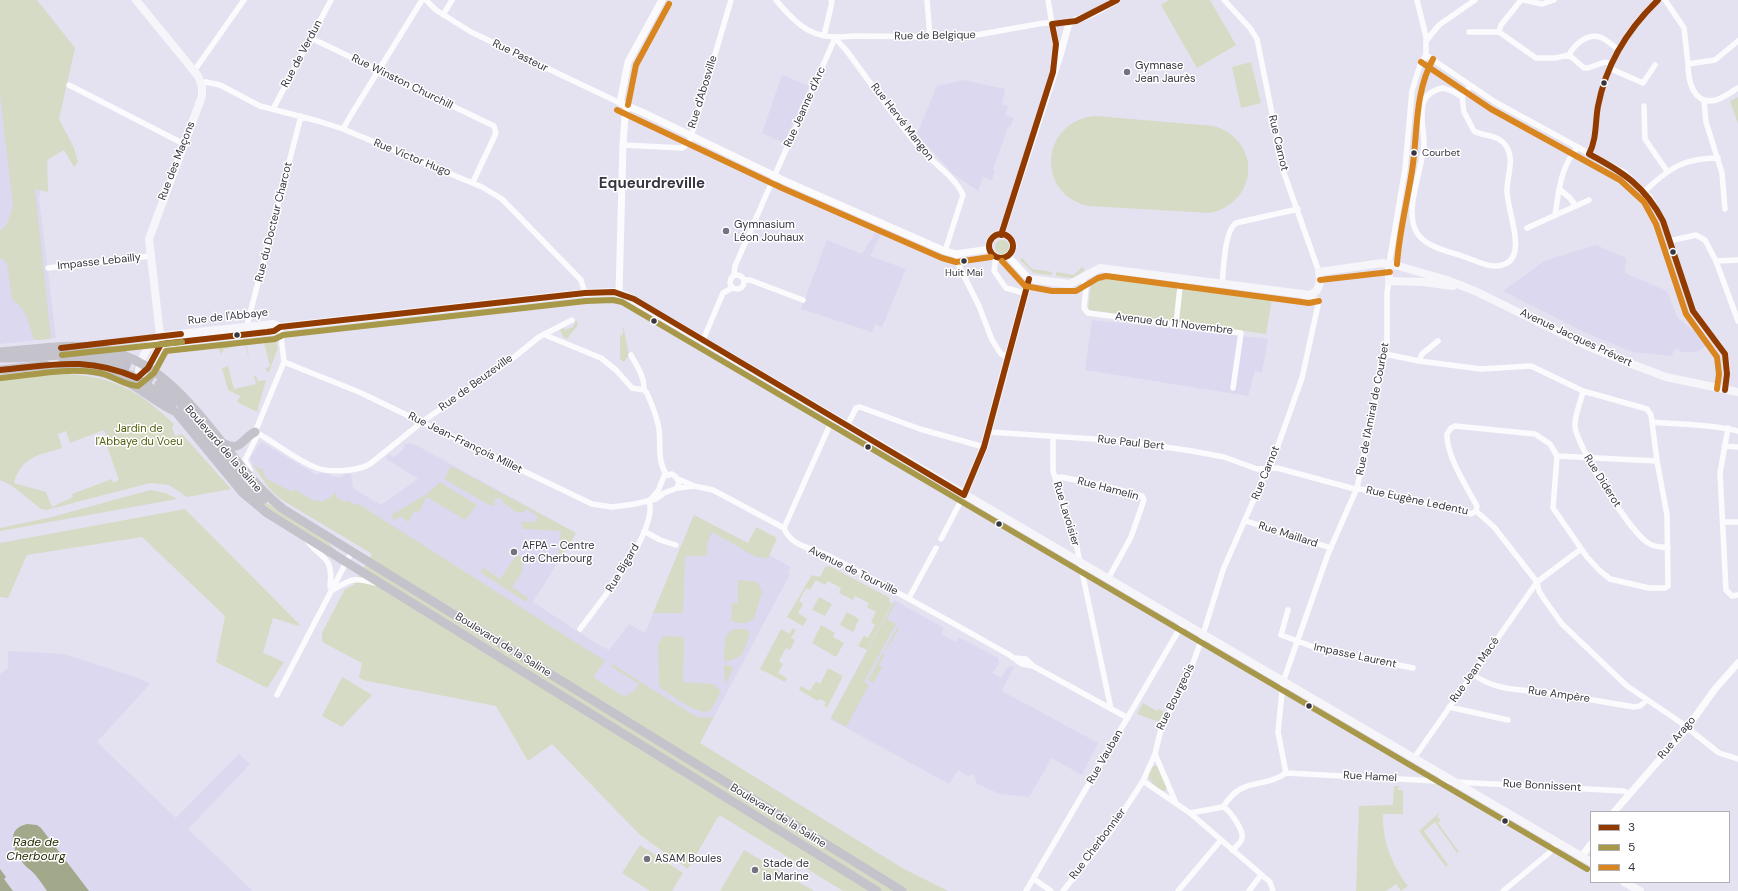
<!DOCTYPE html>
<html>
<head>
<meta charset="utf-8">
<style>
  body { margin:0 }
  #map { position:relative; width:1738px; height:891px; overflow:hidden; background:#e4e2f0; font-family:"DM Sans",sans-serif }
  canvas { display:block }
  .legend { position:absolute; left:1590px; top:811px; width:140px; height:72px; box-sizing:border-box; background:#fff; border:1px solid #afafb3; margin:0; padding:5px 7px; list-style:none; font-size:12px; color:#373640 }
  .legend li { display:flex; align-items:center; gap:8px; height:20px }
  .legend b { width:20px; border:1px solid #afafb3 }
</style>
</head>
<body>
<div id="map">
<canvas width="1738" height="891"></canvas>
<ul class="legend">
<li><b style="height:5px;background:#913b01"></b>3</li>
<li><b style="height:5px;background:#a8984a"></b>5</li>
<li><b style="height:5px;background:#d98621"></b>4</li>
</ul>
</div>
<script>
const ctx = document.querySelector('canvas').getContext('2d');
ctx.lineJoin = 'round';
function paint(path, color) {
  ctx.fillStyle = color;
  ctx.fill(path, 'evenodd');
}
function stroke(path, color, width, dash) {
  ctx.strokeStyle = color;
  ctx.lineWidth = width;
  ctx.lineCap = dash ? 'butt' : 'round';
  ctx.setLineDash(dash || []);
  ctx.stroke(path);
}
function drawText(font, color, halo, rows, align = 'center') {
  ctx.font = font + ' "DM Sans",sans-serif';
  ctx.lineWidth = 3;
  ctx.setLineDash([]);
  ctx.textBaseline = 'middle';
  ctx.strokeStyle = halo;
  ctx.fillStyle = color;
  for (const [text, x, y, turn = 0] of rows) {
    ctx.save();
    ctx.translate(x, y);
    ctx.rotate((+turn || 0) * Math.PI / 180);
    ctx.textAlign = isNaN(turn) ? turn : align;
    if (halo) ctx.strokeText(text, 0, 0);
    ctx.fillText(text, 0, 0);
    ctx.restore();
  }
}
paint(new Path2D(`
  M 0,0 L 37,0 L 75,48 L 39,198 L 56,338 L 0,344 Z
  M 782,75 L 809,86 L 784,143 L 762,133 Z
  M 964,80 L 1005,89 L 1002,104 L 1008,106 L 1005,115 L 1014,118 L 1010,127 L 1008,127 L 999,153 L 993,169 L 995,170 L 992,180 L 983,177 L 978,191 L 953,174 L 917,134 L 937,86 Z
  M 878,228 L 883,231 L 870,256 L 906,269 L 882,327 L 875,324 L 872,332 L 801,309 L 827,240 L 862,254 Z
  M 1596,245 L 1626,258 L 1625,273 L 1667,291 L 1677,317 L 1710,344 L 1696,352 L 1681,352 L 1677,348 L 1673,352 L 1672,356 L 1632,352 L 1584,332 L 1503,291 L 1544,261 Z
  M 1092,320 L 1268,339 L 1262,373 L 1255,371 L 1248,396 L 1085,370 Z
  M 261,442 L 317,475 L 319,473 L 330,474 L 332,477 L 341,477 L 345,474 L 351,474 L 353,488 L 381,505 L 418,479 L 385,458 L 389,454 L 393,457 L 397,455 L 404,448 L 404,442 L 406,445 L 408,443 L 414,444 L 576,533 L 533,602 L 597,644 L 609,650 L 629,624 L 645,633 L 694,515 L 791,567 L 788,572 L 790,574 L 700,743 L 320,508 L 275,493 L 269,488 L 251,461 L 251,456 Z
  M 894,600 L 944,628 L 941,634 L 952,640 L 956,642 L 958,638 L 963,639 L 998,658 L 999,664 L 992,673 L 1001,678 L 1007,668 L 1012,666 L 1014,667 L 1002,691 L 1098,743 L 1082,775 L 1052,758 L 1029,797 L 1000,794 L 977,784 L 974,774 L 968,776 L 958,770 L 949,784 L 830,719 Z
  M 8,651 L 64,654 L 138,678 L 150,684 L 97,742 L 176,818 L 239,754 L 250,764 L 188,829 L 253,891 L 0,891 L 0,674 L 8,668 Z`), '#dbd8f0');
paint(new Path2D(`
  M 0,0 L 37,0 L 75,48 L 59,119 L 74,148 L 78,162 L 74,167 L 64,150 L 47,160 L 48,192 L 35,189 L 51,339 L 34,340 C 29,324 27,309 12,299 L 7,264 L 3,259 L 0,259 L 0,231 L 7,224 L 13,206 L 0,94 Z
  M 1169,0 L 1210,0 L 1236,45 L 1197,68 L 1161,5 Z
  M 1251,62 L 1261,103 L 1241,108 L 1232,67 Z
  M 1738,97 L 1738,124 L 1730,101 Z
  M 1096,116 L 1214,126 C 1262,141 1259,202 1210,213 L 1089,206 C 1035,195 1040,120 1096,116 Z
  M995 247a7 7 0 1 1 14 0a7 7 0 1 1-14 0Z
  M 1022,258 L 1032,269 L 1052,272 L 1051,275 L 1034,273 L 1020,260 Z
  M 1082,267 L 1085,270 L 1073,278 L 1056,276 L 1056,272 L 1074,275 Z
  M 1100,276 L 1272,299 L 1266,334 L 1088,310 L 1091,283 Z
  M 576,320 L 578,325 L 567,339 L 563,337 L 560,329 L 564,328 L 565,330 L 573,327 Z
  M 623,325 L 629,355 L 624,362 L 620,359 L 620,337 L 623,333 Z
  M 271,338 L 276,341 L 278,348 L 269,372 L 267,372 L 266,368 L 270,366 L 263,339 L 246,343 L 250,363 L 245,344 L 224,349 L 221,354 L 215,343 Z
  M 228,366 L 234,389 L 256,384 L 254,376 L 256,376 L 258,381 L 266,380 L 257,412 L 237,402 L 240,396 L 228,390 L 222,368 Z
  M 68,374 C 118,378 138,391 174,424 L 172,427 L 175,436 L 182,434 L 231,489 L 187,497 L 169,485 L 150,483 L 46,510 L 41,509 L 11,485 L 0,480 L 0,379 ZM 104,430 L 108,439 L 105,441 L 119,480 L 113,483 L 112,479 L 72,494 L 73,497 L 52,507 L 46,492 L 14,483 C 21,456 40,455 62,448 L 58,434 L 66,431 L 70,443 Z
  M 252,464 L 263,470 L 265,478 L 292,492 L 294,489 C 311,499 320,509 336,492 L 336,497 L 345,502 L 346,500 L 355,505 L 357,503 L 605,661 L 593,677 L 625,697 L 630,692 L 633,693 L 639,684 L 611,666 L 612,664 L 695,716 L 705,718 L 714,716 L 700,743 L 904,869 L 948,891 L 843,891 L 721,816 L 718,817 L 688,869 L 640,835 L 552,744 L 528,761 L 496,706 L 367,681 L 359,678 L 362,663 L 324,643 L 322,640 L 322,633 L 345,589 L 354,585 L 372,554 L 279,498 L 269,488 Z
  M 451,466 L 576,533 L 560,561 L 558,560 L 561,531 L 523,529 L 521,522 L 534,522 L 538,517 L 527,509 L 524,512 L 516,512 L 502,502 L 502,499 L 495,498 L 494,506 L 489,505 L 444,479 Z
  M 440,482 L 477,505 L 465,520 L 427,497 L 418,513 L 415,511 L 408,522 L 400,516 L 395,520 L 390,516 L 427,494 Z
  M 150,490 L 166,493 L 177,499 L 0,531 L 0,528 L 52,517 Z
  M 252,494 L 325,539 L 338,553 L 268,509 Z
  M 185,509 L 300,625 L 299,626 L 273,618 L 263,653 L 284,662 L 267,688 L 216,662 L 225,616 L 142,537 L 27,555 L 8,598 L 0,597 L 0,543 Z
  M 694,515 L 748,543 L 756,527 L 777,538 L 768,558 L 756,557 L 712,532 L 707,544 L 707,556 L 685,556 L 683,613 L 653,613 Z
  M 516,556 L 523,556 L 522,572 L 512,587 L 528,598 L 526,602 L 480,572 L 484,568 L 500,579 Z
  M 829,566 L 890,598 L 889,601 L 892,603 L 867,650 L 858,646 L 864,636 L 868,638 L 875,625 L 871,622 L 876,612 L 867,607 L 869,603 L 855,596 L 853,600 L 839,593 L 841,588 L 828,581 L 825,585 L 816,580 L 810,590 L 806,588 L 799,601 L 803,604 L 798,613 L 807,619 L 803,626 L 787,617 L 812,575 L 820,577 L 825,567 Z
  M 738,580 L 758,582 L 762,592 L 754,619 L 745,623 L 735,623 L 731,620 L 732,603 L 738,603 Z
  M 819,597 L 832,604 L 825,616 L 812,610 Z
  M 893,603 L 895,604 L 887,619 L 896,624 L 864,682 L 869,685 L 846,727 L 831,718 Z
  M 847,612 L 859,619 L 853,632 L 840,625 Z
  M 821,625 L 835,633 L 833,637 L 844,643 L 836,657 L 812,643 Z
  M 792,628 L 796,630 L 791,638 L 795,640 L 790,650 L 786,648 L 779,661 L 783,664 L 778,673 L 787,678 L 785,682 L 760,669 L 781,629 L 790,634 Z
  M 897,628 L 899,630 L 883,654 L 885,655 L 879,665 L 882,667 L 873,683 L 868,680 Z
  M 733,629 L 746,629 L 750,634 C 744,649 744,660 724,661 L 725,637 Z
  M 664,636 L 684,637 L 683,682 L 714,684 L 721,692 L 710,711 C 698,716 673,696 662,689 L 659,685 L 658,644 Z
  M 724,665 L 732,666 L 733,670 L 725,684 Z
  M 828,668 L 841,675 L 842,678 L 827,708 L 824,706 L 826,702 L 819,699 L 818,701 L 799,690 L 801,686 L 810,691 L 816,681 L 820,684 Z
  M 342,677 L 372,695 L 342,727 L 322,716 Z
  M 1143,703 L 1157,711 L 1159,709 L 1165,712 L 1159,722 L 1137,714 Z
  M 1154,766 L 1157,766 L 1167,787 L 1165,791 L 1162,791 C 1153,784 1141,775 1154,766 Z
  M 1394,786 L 1399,786 L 1398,790 L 1403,790 L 1403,814 L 1383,814 C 1382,839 1392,866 1408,886 L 1401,891 L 1396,884 L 1386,891 L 1356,891 L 1359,806 L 1393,805 Z
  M 1440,812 L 1437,817 L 1441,820 L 1438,823 L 1459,852 L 1457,853 L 1435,822 L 1424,831 L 1448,865 L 1446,867 L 1419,831 Z
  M 640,845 L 683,873 L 672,891 L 650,891 L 622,873 Z
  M 744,850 L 814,891 L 720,891 Z`), '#d6dbc5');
paint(new Path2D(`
  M 27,824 L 37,825 L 41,828 L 89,891 L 47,891 C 42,884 36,874 29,869 C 18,860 0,830 27,824 Z
  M 0,869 L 6,877 L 4,879 L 13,891 L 0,891 Z`), '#a2a98a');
stroke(new Path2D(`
  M 122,363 L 137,369 L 159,384`), '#c1c0cd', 9, [9, 4.5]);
stroke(new Path2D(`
  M 426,0 L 436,10 L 471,32 L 620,103
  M 776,0 C 799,28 815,41 852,36 L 965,37 L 1044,23 L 1069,23
  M 927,0 L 930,37
  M 1048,0 L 1052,24
  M 1224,0 L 1250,28 L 1257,39 L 1284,173 L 1319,272
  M 1521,0 L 1501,25 L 1499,32 L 1536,58 L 1555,58 L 1569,55 L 1584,68 L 1588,68 L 1605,62 L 1611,64
  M 1524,0 L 1542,4 L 1554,0
  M 1665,0 L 1684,28 L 1688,64 L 1715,60 L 1738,41
  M 443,15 L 452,0
  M 1469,32 L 1499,32
  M 824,36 L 832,2 L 831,0
  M 311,38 L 494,126 L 496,133 L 473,182
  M 1426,41 L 1439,25 L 1475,0
  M 1426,55 L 1495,102 L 1625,173 L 1650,197 L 1663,221 L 1693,311 C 1713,348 1735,342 1725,390
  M 1569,55 C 1574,45 1587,33 1600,37 C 1606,39 1613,46 1619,50
  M 1688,64 C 1688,80 1693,106 1716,100 C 1723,98 1731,92 1738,88
  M 1609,68 L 1643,83 L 1655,65
  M 194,71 L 244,0
  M 201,83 L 206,82 L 220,85 L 260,106 L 318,121 L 343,129 L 482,187 L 502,199 L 581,280 L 585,293
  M 69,85 L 184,144
  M 1443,88 L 1452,91 L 1462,97 L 1464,112 L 1474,131 C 1485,137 1498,134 1506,146 C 1515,159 1507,176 1507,190 C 1506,208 1528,255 1505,264 C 1492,270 1477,261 1465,257 C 1448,251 1427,248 1417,233 C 1403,211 1423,168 1424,144 C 1424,130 1419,114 1424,101 C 1427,93 1434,90 1443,88 Z
  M 1462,97 L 1470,86
  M 1704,100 L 1706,122 L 1722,173 L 1725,209
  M 1644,106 L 1645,139 L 1667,171
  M 273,109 L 331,0
  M 343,129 L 351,115 L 422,0
  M 623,145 L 682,148 L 689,143 L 731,0
  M 1589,154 C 1597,141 1595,120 1598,106 C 1605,66 1628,26 1658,0
  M 1559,189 L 1570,198 L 1576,206
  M 1645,191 C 1669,168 1684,158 1718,158
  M 1555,215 C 1559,191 1560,167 1578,147
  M 1527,228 L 1589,200
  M 1669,241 L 1696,235 L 1705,240 L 1716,261 L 1738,321
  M 956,254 L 959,266 L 979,306 L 992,340 L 1001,354 L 1008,357
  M 996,257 L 994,271 L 1006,288 L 1024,293
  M 1716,261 L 1738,260
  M 1389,264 L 1405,169 L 1412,91 L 1420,65 L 1426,55 L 1426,37 L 1417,0
  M 48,268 L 150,256
  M730 282a7 7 0 1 1 14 0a7 7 0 1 1-14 0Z
  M 734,275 L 735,266 L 835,38 L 846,50 C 870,82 892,115 918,146 C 931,162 955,176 963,195 L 945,251
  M 1082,278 L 1086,288 L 1084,308 L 1088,313 L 1241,333 L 1233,388
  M 744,280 L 750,280 L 803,300
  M 1222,283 C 1224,269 1224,231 1236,223 L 1298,209
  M 1176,324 L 1181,278
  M 248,327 L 248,321 L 301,116
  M 545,335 L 601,358 L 616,370 L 632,388 L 644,390
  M 703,340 L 723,293 L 732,288
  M 1385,354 L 1419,361 L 1481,369 L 1531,366 L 1583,391 L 1647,409 L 1651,415 L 1652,422 C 1681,425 1710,424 1738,431
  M 631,355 C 637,366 645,378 644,390 L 647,393 C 652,405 657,416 659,429 C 661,445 657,460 666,474
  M 1419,361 L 1422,354 L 1438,341
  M 284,362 L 359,392 L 592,504 L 612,507 L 635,504 L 656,499 L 664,493 L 677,488 L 679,482 L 676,477 L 672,474 L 664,476 L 658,491 L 649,501
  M 1583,391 C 1581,402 1574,416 1575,427 C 1578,448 1631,535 1650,544 C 1655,547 1663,547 1668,548
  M 1652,422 L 1657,461
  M 847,426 L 856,408 L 860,407 L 920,429 L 984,447
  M 1728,428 L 1720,473 L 1726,590 L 1732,596 L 1738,595
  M 255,432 C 275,442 297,461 317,468 C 331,473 358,471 370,464 L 422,422 L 513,358 L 539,337 L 572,320
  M 989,432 L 1124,441 L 1192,451 L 1224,457 L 1257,469 L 1277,468 L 1351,488 L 1376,491 L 1471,514 L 1476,511
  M 1053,437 L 1053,471 L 1077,548 L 1111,709
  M 1724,446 L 1738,447
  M 250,470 L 245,460 L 256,438 L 255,432 L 284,362 L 280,327
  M 1055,478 L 1061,477 L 1105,486 L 1142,496 L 1144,500 L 1131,537 L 1108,579
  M 678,479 L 694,486 L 713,490 L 784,528 C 791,547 813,548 829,556 C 889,587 949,621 1008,654 L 1022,664 L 1033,666
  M 677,488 L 694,486
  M 1476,511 L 1477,506 C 1467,488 1446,455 1447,434 L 1451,428 L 1455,426 L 1535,434 L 1550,444 L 1557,456 L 1657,461 L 1667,515 L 1668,586 L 1665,588 L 1649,588 L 1610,579 L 1599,570 L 1587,557 L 1553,508 L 1557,456
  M 1476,511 L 1494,527 L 1537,582 L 1539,591 L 1544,599 L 1562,624 L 1627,686 L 1680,722 L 1719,753 L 1738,759
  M 1246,521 L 1331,548
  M 1723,522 L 1738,522
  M 784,528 L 833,418
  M 644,531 L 660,540 L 676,545
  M 306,539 C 320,560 334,554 330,586 L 333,590
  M 941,539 L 964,495
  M 333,590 C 351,579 353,577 375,583
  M 909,598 L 936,548
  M 1288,610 L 1281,635 L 1319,649 L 1413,668
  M 580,629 C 598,605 659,530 649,501
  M 1015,658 L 1026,659 L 1033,666 L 1128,718
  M 1473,674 C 1496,693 1530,689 1558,694 C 1583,698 1609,703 1634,707 L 1640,706 L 1647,700
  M 277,695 L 352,551
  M 1449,707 L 1508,720
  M 1155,754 L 1176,803
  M 1414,758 L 1537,582 L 1581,549
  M 1286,773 L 1624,791 L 1629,794
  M 1143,781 L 1190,813 L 1270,882 L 1273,891
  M 1223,807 C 1230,810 1244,831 1242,838 C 1241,843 1236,847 1232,850
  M 1190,813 L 1223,807 C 1243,775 1262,790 1286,773 L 1278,732 L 1283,682 L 1328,554 L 1357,488 L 1387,342 L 1387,293 L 1389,281
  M 1034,879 L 1051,891
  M 1026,891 L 1183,623
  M 1063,891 L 1110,832 L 1143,781 L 1155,754 L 1162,725 L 1186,682 L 1201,641 L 1223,570 L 1264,476 L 1270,468 L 1302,378 L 1318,305 L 1317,300 L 1305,298
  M 1178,891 L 1221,840
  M 1249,891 L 1261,875
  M 1503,891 L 1549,853 L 1557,843`), '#fbfbfd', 5.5);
stroke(new Path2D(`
  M 662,0 L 628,62 L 620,103 L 642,112 L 785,181 L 945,251 L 956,254 L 990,249
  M 1052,24 L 1056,44 L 1054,64
  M989 246a12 12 0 1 1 24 0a12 12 0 1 1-24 0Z
  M 1001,235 L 1059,59 L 1069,23 L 1094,13 L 1117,0
  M 1008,256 L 1029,279
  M 619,293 L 623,145 L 625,116 L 627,107
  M 1614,812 L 1687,728 L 1715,689 L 1738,663
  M 1581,857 L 1591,844`), '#fbfbfd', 7);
stroke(new Path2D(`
  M 136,0 L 198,76 L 202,87 L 202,96 L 149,239 L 161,344
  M 1389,264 L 1389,281 L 1423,282 L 1453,286
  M 161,344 L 274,331 L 280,327 L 585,293 L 614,292 L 625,295 L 1591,862
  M 137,378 C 140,361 145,347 160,336 L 273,324 L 280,327
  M 137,378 L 148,368 L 161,344
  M 964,495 L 984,447 L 1029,279 L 1070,284 L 1100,268 L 1310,295 C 1320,291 1321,282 1319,272 L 1382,263 L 1398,266 L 1447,280 L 1475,291 L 1587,346 L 1634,365 L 1666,377 L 1738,392
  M 1624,882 L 1640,891`), '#f6f5fa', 8);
stroke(new Path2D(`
  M 0,352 C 31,350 66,343 97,348 C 186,362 219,458 283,509 L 902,891
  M 0,358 C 43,359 80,348 122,363
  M 63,362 C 104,359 145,376 172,408
  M 41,367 C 68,367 98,368 123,380 C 142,389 157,403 176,412 L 242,492 L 267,513 L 877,891
  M 0,370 L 46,365
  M 159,384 L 180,403 L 250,488 L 264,499
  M 223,443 C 241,453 241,439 255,432`), '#c4c2ca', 9);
stroke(new Path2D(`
  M 1589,154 C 1623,172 1645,186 1663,221 L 1693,311 L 1725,354 L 1727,374 L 1725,390
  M 1589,154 C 1597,139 1595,122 1598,106 C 1606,64 1628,29 1658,0
  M989 246a12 12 0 1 1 24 0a12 12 0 1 1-24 0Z
  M 1001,235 L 1053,72 L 1056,44 L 1052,24 L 1076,21 L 1117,0
  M 61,348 L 181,334
  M 0,370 C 53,365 86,356 137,378 L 148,368 L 161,344 L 267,332 L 274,331 L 280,327 L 585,293 L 614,292 L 634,299 L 964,495
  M 964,495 L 984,447 L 1029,279`), '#913b01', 6);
stroke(new Path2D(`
  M 62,355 L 182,342
  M 1,378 C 33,375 67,367 100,373 C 113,376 126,386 138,386 L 154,373 L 166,351 L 275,339 L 283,335 L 586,301 L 613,300 L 622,302 L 1587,869`), '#a8984a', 6);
stroke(new Path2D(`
  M 1421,62 L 1491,109 L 1620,180 L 1644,202 L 1656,224 L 1686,314 L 1717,357 L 1719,374 L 1717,389
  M 628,105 L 636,65 L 669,4
  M 617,110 L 782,188 L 942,258 L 956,262 L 991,257
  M 1002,261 L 1025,286 L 1052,291 L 1076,291 L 1098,278 L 1106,276 L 1309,303 L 1319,301
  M 1397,264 C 1399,233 1407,203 1412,171 C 1418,133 1414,94 1433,59
  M 1320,280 L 1390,272`), '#d98621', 6);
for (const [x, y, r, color] of [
  [1127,72,4,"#74727e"],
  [1604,83,3.5,"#373640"],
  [1414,153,3.5,"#373640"],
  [726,231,4,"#74727e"],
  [1673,252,3.5,"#373640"],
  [964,261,3.5,"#373640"],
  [654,321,3.5,"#373640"],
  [237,335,3.5,"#373640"],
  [868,447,3.5,"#373640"],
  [999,524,3.5,"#373640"],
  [514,552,4,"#74727e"],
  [1309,706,3.5,"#373640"],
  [1505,821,3.5,"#373640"],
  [647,859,4,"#74727e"],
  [755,870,4,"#74727e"]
]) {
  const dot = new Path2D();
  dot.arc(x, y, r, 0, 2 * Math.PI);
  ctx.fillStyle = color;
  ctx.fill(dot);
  stroke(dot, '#fff', 1.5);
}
drawText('10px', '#373640', '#fff', [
  ["Courbet",1422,153],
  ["Huit Mai",964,273,"center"]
], 'left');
drawText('11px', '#373640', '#fff', [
  ["Rue de Belgique",935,36,-1],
  ["Rue de Verdun",302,54,-62],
  ["Rue Pasteur",520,56,26],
  ["Rue Winston Churchill",402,82,26],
  ["Rue d'Abosville",703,92,-73],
  ["Rue Jeanne d'Arc",805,107,-66],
  ["Rue Hervé Mangon",902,122,52],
  ["Rue Carnot",1278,143,77],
  ["Rue Victor Hugo",412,158,22],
  ["Rue des Maçons",177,161,-69],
  ["Rue du Docteur Charcot",274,222,-76],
  ["Impasse Lebailly",99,262,-6],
  ["Rue de l'Abbaye",228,317,-6],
  ["Avenue du 11 Novembre",1174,324,7],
  ["Avenue Jacques Prévert",1576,338,25],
  ["Rue de Beuzeville",476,383,-36],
  ["Rue de l'Amiral de Courbet",1373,409,-79],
  ["Rue Jean-François Millet",465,443,26],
  ["Rue Paul Bert",1131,443,6],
  ["Boulevard de la Saline",223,449,49],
  ["Rue Carnot",1266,473,-68],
  ["Rue Diderot",1602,481,58],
  ["Rue Hamelin",1108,489,15],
  ["Rue Eugène Ledentu",1417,501,12],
  ["Rue Lavoisier",1066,514,73],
  ["Rue Maillard",1288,535,18],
  ["Rue Bigard",623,568,-59],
  ["Avenue de Tourville",853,571,26],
  ["Boulevard de la Saline",503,645,32],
  ["Impasse Laurent",1355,656,12],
  ["Rue Jean Macé",1475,670,-55],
  ["Rue Ampère",1559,695,8],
  ["Rue Bourgeois",1176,697,-64],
  ["Rue Arago",1677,738,-50],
  ["Rue Vauban",1105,757,-60],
  ["Rue Hamel",1370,777,3],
  ["Rue Bonnissent",1542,786,3],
  ["Boulevard de la Saline",778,816,32],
  ["Rue Cherbonnier",1098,844,-53]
]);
drawText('11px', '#373640', '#fff', [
  ["Gymnase",1135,66],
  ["Jean Jaurès",1135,79],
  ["Gymnasium",734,225],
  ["Léon Jouhaux",734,238],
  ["AFPA - Centre",522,546],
  ["de Cherbourg",522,559],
  ["ASAM Boules",655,859],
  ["Stade de",763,864],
  ["la Marine",763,877]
], 'left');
drawText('11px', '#515d0a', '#fff', [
  ["Jardin de",139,429],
  ["l'Abbaye du Voeu",139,442]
]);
drawText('italic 12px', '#272d04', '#fff', [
  ["Rade de",36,843],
  ["Cherbourg",36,857]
]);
drawText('bold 15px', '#373640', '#fff', [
  ["Equeurdreville",652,184]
]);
</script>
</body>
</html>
